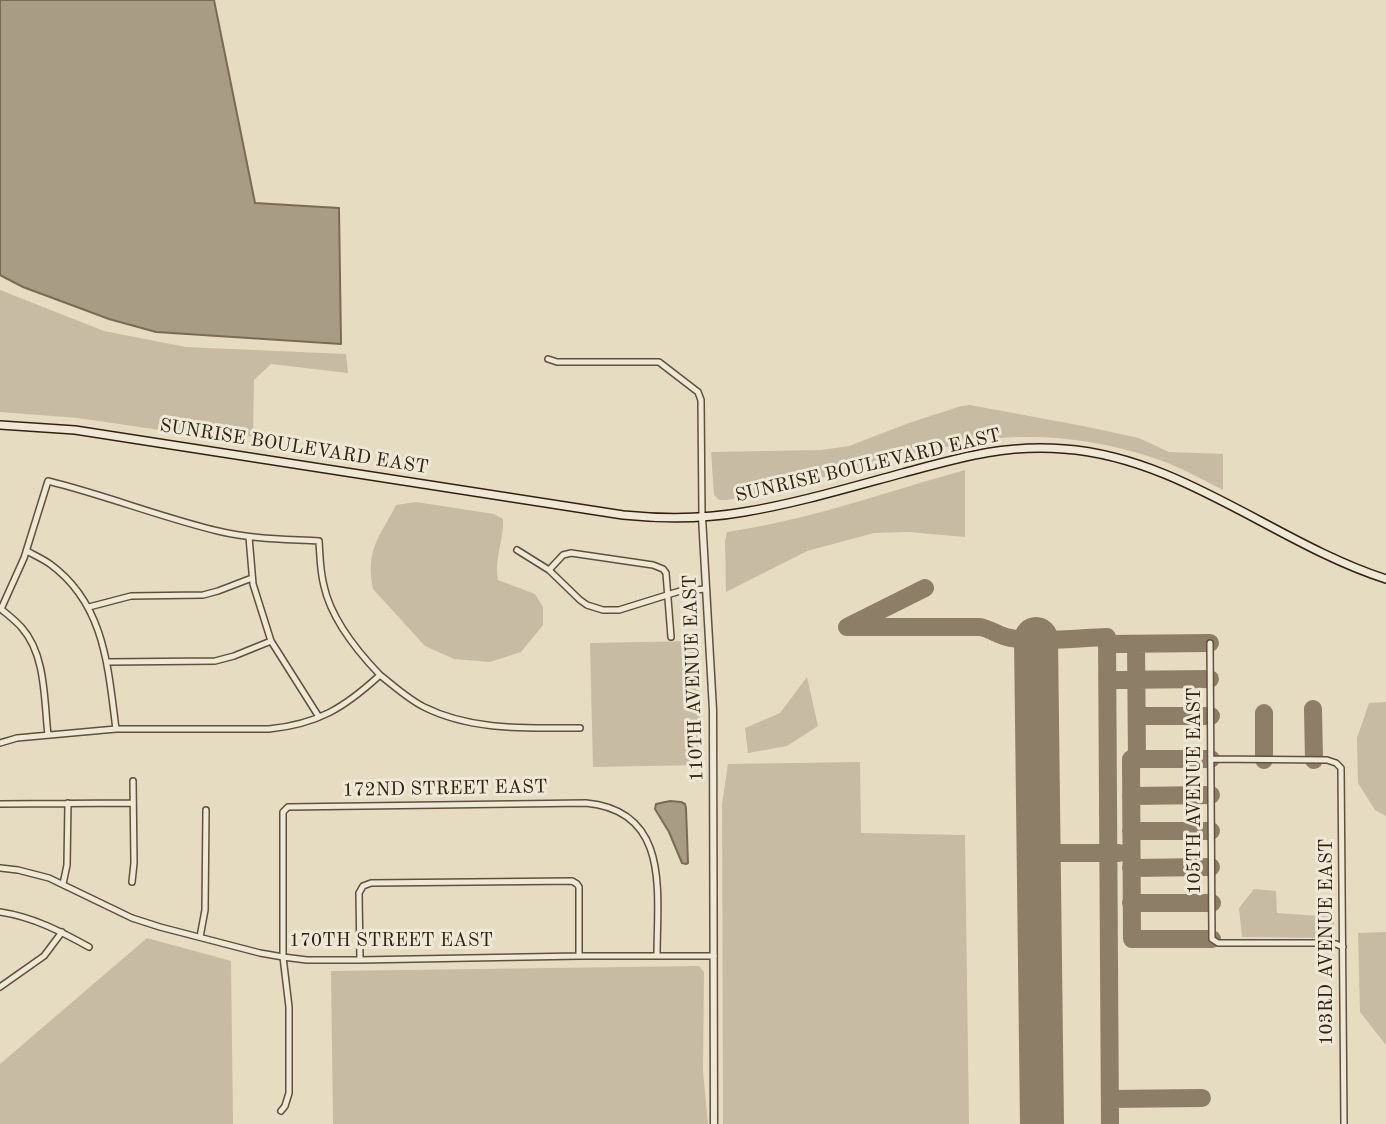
<!DOCTYPE html>
<html>
<head>
<meta charset="utf-8">
<style>
  body { margin:0 }
  canvas { display:block; background:#e5dcc1 }
</style>
</head>
<body>
<canvas width="1386" height="1124"></canvas>
<script>
const ctx = document.querySelector('canvas').getContext('2d');
ctx.lineJoin = 'round';
function paint(path, color) {
  ctx.fillStyle = color;
  ctx.fill(path, 'evenodd');
}
function stroke(path, color, width, dash) {
  ctx.strokeStyle = color;
  ctx.lineWidth = width;
  ctx.lineCap = dash ? 'butt' : 'round';
  ctx.setLineDash(dash || []);
  ctx.stroke(path);
}
function drawText(font, color, halo, rows, align = 'center') {
  ctx.font = font + ' "Old Standard TT",serif';
  ctx.lineWidth = 6;
  ctx.setLineDash([]);
  ctx.textBaseline = 'middle';
  ctx.strokeStyle = halo;
  ctx.fillStyle = color;
  for (const [text, x, y, turn = 0] of rows) {
    ctx.save();
    ctx.translate(x, y);
    ctx.rotate((+turn || 0) * Math.PI / 180);
    ctx.textAlign = isNaN(turn) ? turn : align;
    if (halo) ctx.strokeText(text, 0, 0);
    ctx.fillText(text, 0, 0);
    ctx.restore();
  }
}
paint(new Path2D(`
  M 0,290 L 104,331 L 186,347 L 346,354 L 348,373 L 271,364 L 254,380 L 253,436 L 221,439 L 78,418 L 0,412 Z
  M 970,405 L 1083,426 L 1139,438 L 1169,452 L 1223,454 L 1223,490 C 1200,478 1176,465 1151,457 C 1108,443 1065,436 1020,437 C 999,437 977,441 957,445 C 888,457 822,479 755,495 L 727,500 L 719,500 L 714,495 L 711,452 L 821,450 L 849,446 L 909,423 L 961,406 Z
  M 965,470 L 965,537 L 909,532 L 874,533 L 807,551 L 726,592 L 725,541 L 727,532 C 809,520 886,492 965,470 Z
  M 416,502 L 494,514 L 503,519 C 504,540 494,559 498,580 L 535,594 L 543,607 L 543,625 L 521,652 L 490,662 L 454,659 L 425,646 L 373,589 C 365,549 380,537 396,505 Z
  M 696,641 L 702,765 L 593,767 L 590,643 Z
  M 807,677 L 818,726 L 787,746 L 748,753 L 745,728 L 780,713 Z
  M 1386,702 L 1386,816 L 1375,810 L 1358,783 L 1357,738 L 1369,703 Z
  M 860,762 L 861,833 L 965,835 L 969,1124 L 723,1124 L 722,804 L 728,764 Z
  M 1254,889 L 1276,891 L 1277,913 L 1334,917 L 1334,938 L 1242,937 L 1239,908 Z
  M 1386,932 L 1386,1045 L 1360,1012 L 1358,933 Z
  M 147,938 L 231,961 L 233,1124 L 0,1124 L 0,1064 Z
  M 699,966 L 704,972 L 703,1071 L 708,1124 L 333,1124 L 331,971 Z`), '#c7bca3');
const water = new Path2D(`
  M 0,0 L 214,0 L 255,203 L 339,208 L 341,344 L 156,332 L 109,319 L 23,287 L 0,275 Z
  M 670,801 L 681,802 L 685,804 L 686,808 L 688,863 L 686,864 L 682,863 L 669,832 L 655,809 L 656,804 Z`);
paint(water, '#a99c85');
stroke(water, '#7b6b56', 2);
stroke(new Path2D(`
  M 925,588 L 847,627 L 980,627 C 991,629 1001,637 1011,638 C 1038,643 1079,638 1107,637 L 1110,1124
  M 1107,644 L 1210,643
  M 1136,644 L 1137,759 L 1131,759 L 1132,939 L 1212,939
  M 1108,680 L 1210,679
  M 1313,709 L 1314,760
  M 1137,716 L 1211,716
  M 1137,759 L 1211,759
  M 1264,760 L 1264,713
  M 1131,796 L 1211,795
  M 1131,831 L 1211,831
  M 1039,853 L 1119,853
  M 1131,868 L 1211,867
  M 1131,903 L 1212,903
  M 1110,1099 L 1202,1098`), '#8d7e68', 18);
stroke(new Path2D(`
  M 1036,639 L 1042,1124`), '#8d7e68', 44);
const minor = new Path2D(`
  M 548,359 L 557,362 L 659,362 L 698,392 L 701,400 L 702,517
  M 249,537 L 253,584 L 271,641 L 319,717
  M 517,550 L 549,570 L 580,600 L 587,605 L 603,610 L 619,610 L 680,591 L 706,589
  M 27,551 C 34,555 43,559 50,564 C 105,604 108,668 116,729
  M 549,570 L 563,555 L 571,553 L 653,565 L 663,569 L 666,573 L 671,637
  M 89,607 L 131,596 L 203,595 L 218,591 L 252,578
  M 1210,643 L 1212,939 L 1218,943 L 1321,943 L 1336,944 L 1343,947
  M 108,662 L 215,661 L 234,656 L 271,641
  M 48,735 C 44,701 46,655 22,628 C 16,621 8,615 1,609 L 24,558 L 48,481 C 105,495 160,517 218,531 C 251,539 285,539 319,541 C 320,556 320,571 324,586 C 331,618 357,651 380,675
  M 0,743 L 17,738 L 116,729 L 269,729 C 318,724 344,708 380,675 C 394,686 408,699 424,707 C 472,731 527,728 580,728
  M 1211,759 L 1327,760 L 1336,763 L 1341,768 L 1344,1124
  M 0,804 L 133,803
  M 0,868 L 18,870 L 49,878 L 132,918 L 160,927 L 260,953 L 283,957 L 307,960 L 360,960 L 579,956 L 714,956
  M 132,882 L 134,863 L 133,781
  M 63,884 L 67,865 L 68,803
  M 0,912 C 33,917 60,931 89,947
  M 200,937 L 205,910 L 206,810
  M 360,960 L 359,893 L 363,886 L 371,883 L 572,881 L 577,884 L 579,887 L 579,956
  M 0,987 L 44,956 L 62,932
  M 281,1111 L 285,1106 L 289,1093 L 289,1007 L 283,957 L 283,812 L 288,807 L 586,803 C 671,811 657,893 657,956`);
const tertiary = new Path2D(`
  M 702,517 L 713,710 L 714,1124`);
const secondary = new Path2D(`
  M 0,425 L 75,430 L 623,515 C 663,519 704,519 744,512 C 798,503 851,487 903,473 C 959,458 1005,444 1064,449 C 1181,457 1277,544 1386,579`);
stroke(minor, '#61503c', 8);
stroke(tertiary, '#61503c', 9);
stroke(secondary, '#352110', 10);
stroke(minor, '#eee8d7', 5);
stroke(tertiary, '#eee8d7', 6);
stroke(secondary, '#eee8d7', 7);
drawText('19px', '#352110', '#eee8d7', [
  ["SUNRISE BOULEVARD EAST",294,447,9],
  ["SUNRISE BOULEVARD EAST",868,466,-13],
  ["110TH AVENUE EAST",694,678,-92],
  ["172ND STREET EAST",445,789,-1],
  ["105TH AVENUE EAST",1195,791,-90],
  ["170TH STREET EAST",391,941],
  ["103RD AVENUE EAST",1327,942,-90]
]);
</script>
</body>
</html>
